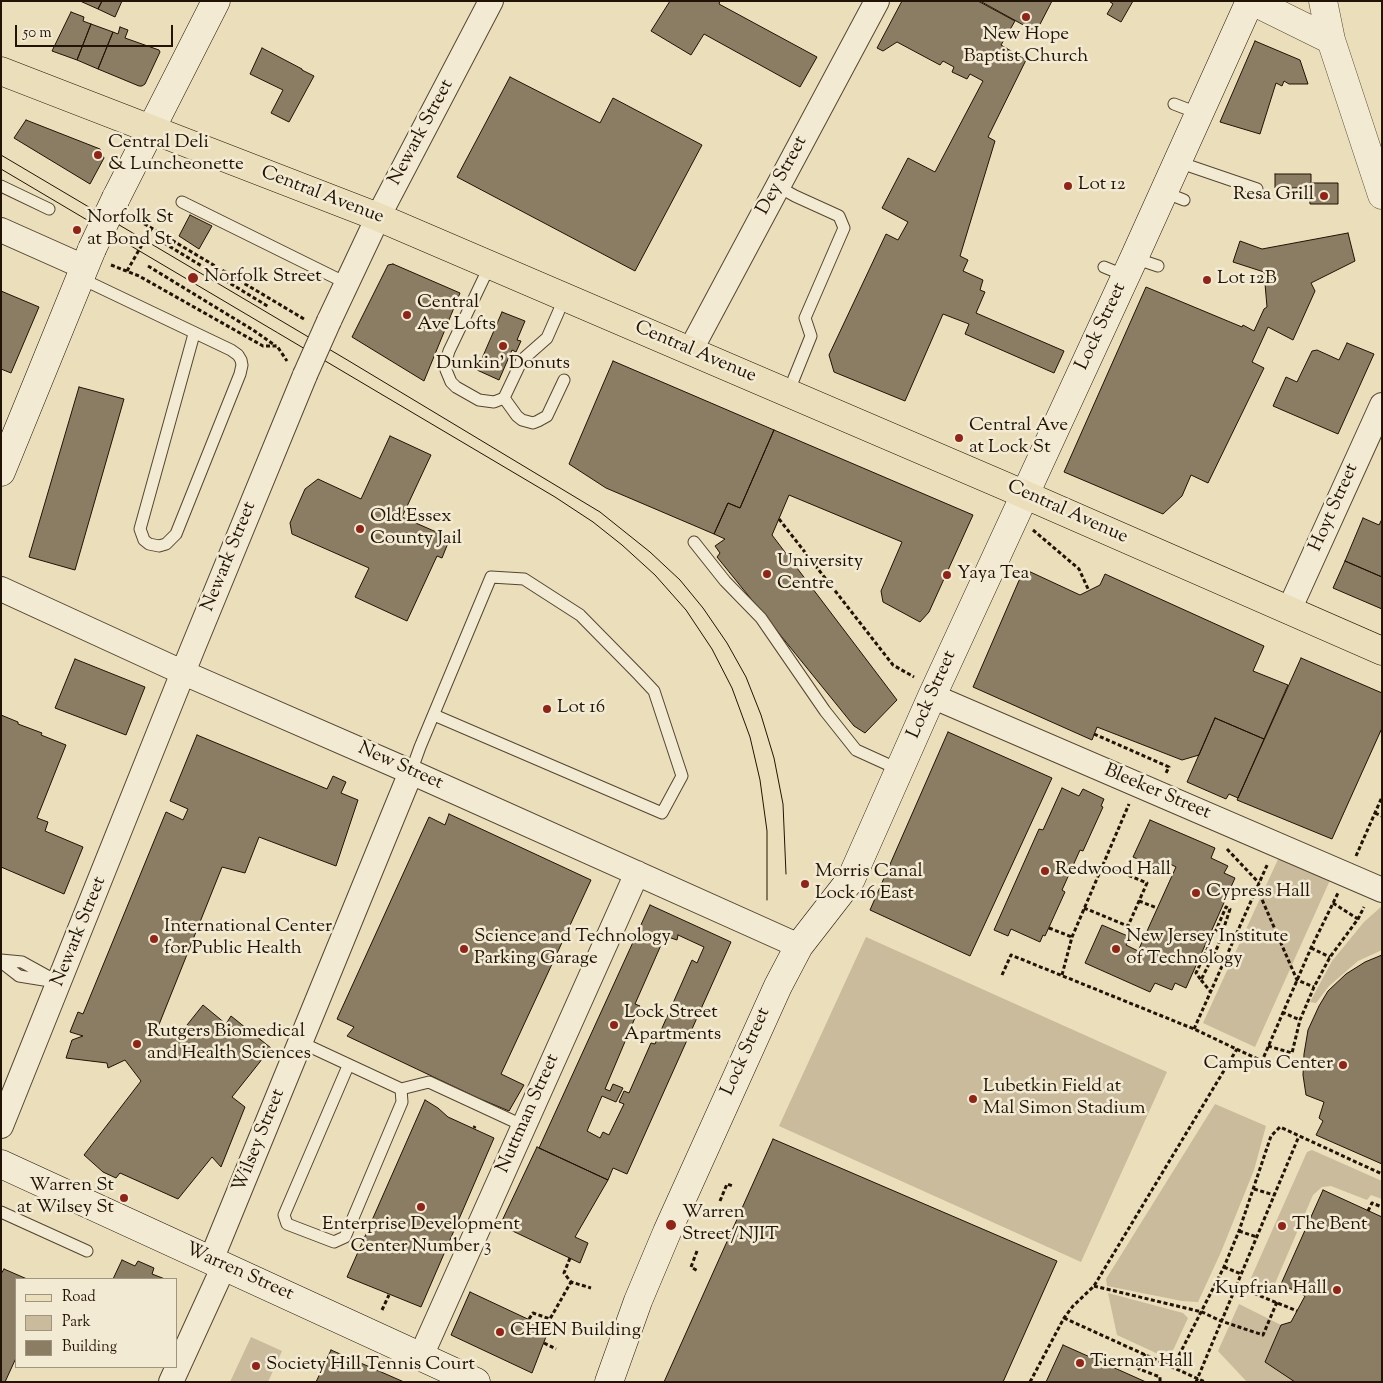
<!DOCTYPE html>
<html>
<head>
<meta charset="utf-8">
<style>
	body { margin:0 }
	#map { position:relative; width:1383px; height:1383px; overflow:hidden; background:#ebdeba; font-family:"Sorts Mill Goudy",serif }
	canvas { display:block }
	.frame { position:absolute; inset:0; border:2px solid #211305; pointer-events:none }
	.legend { position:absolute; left:15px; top:1278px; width:162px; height:90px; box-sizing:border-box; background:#f2ead2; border:1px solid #9e9480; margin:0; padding:6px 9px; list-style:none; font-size:15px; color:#211305 }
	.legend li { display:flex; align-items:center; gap:10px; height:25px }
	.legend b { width:25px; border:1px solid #9e9480 }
	.scale { position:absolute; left:15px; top:25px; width:158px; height:22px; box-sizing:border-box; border:2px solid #211305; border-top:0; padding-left:6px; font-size:15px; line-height:18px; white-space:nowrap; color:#211305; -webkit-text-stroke:4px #f2ead2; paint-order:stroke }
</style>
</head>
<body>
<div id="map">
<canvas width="1383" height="1383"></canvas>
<div class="frame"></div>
<ul class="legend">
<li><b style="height:6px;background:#ebdeba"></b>Road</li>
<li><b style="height:14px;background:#c9bb9b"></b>Park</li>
<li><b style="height:14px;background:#8a7d63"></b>Building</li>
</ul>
<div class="scale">50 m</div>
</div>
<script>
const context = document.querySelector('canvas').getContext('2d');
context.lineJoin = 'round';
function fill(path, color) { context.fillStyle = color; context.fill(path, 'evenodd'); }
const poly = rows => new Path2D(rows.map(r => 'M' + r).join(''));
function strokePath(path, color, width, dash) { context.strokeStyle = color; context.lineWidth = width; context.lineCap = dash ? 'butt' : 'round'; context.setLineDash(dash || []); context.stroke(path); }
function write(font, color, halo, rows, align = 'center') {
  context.font = font + ' "Sorts Mill Goudy",serif'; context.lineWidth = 5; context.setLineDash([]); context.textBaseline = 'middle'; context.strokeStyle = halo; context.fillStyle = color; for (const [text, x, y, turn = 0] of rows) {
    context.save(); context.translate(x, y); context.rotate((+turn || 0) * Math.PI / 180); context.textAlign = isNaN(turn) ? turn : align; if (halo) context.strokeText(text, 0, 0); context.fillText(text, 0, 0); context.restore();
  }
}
const green = poly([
	[1280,855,1331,878,1255,1047,1203,1023],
	[1382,906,1382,950,1358,961,1329,986,1316,1003,1310,1002,1332,961,1364,922],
	[866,937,1167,1072,1081,1262,779,1126],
	[1215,1104,1266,1126,1254,1170,1221,1252,1198,1302,1182,1301,1107,1286,1106,1279],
	[1312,1150,1382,1181,1382,1199,1371,1195,1367,1200,1331,1186,1322,1187,1313,1195,1273,1288,1251,1278,1307,1152],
	[1108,1293,1183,1313,1188,1318,1169,1359,1117,1335],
	[1239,1304,1281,1325,1266,1362,1295,1382,1247,1382,1218,1351],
	[251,1337,282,1351,268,1382,230,1382]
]);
const building = poly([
	[80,1,102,1,98,9,80,1],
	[102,1,122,1,115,17,98,9,102,1],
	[670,1,720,1,719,4,817,57,800,87,704,34,691,55,651,31,670,1],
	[902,1,978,1,1015,21,1001,45,1026,60,988,137,995,141,960,256,968,260,963,271,983,280,980,290,985,292,976,313,1064,351,1054,373,965,334,969,324,943,314,905,401,834,372,829,355,886,234,898,240,908,222,882,208,908,158,935,172,983,81,970,74,967,79,952,72,954,67,943,61,940,65,897,42,883,51,877,48,902,1],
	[980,1,1052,1,1036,32,980,1],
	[1109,1,1133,1,1121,22,1107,14,1113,4,1109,1],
	[71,12,84,17,83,21,91,24,77,60,52,51,71,12],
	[91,24,113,32,98,69,77,60,91,24],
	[120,27,128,30,125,38,159,50,160,52,145,84,142,86,139,86,98,69,113,32,118,34,120,27],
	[1255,41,1300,60,1308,84,1289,84,1284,81,1282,86,1276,83,1260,134,1220,122,1255,41],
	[262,48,302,69,302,70,314,76,289,122,271,113,283,90,250,74,262,48],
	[510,77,600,123,613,98,702,145,635,271,457,177,510,77],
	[26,120,100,149,104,158,90,184,14,138,26,120],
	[1275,174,1311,174,1311,183,1338,183,1338,204,1310,204,1309,188,1275,188,1275,174],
	[190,215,212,226,199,249,179,236,190,215],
	[1348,233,1355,261,1311,283,1315,291,1293,340,1268,327,1252,362,1264,368,1208,483,1191,475,1182,496,1163,514,1064,472,1146,287,1242,327,1243,325,1254,331,1264,309,1267,307,1264,272,1233,262,1240,241,1262,249,1348,233],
	[393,264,460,293,424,381,352,337,388,265,393,264],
	[1,291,39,307,11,373,1,369,1,291],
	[502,312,525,321,517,340,521,341,516,352,512,350,499,380,477,370,502,312],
	[1347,343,1374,354,1338,434,1273,406,1286,377,1297,382,1312,351,1317,350,1339,360,1347,343],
	[613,361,774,430,740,508,728,503,714,534,606,488,569,464,613,361],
	[79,387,124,399,75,570,29,557,79,387],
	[774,430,973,515,929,612,920,622,883,602,881,591,902,542,789,495,772,535,897,700,865,733,854,726,717,557,720,553,715,546,725,539,714,534,728,503,740,508,774,430],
	[390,436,431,455,402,517,450,538,442,558,437,556,407,621,355,597,369,568,292,534,290,523,305,489,318,479,361,499,390,436],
	[1363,518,1379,525,1382,519,1382,577,1345,561,1363,518],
	[1345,561,1382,577,1382,609,1333,588,1345,561],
	[1024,569,1080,595,1100,585,1105,574,1264,646,1253,671,1288,685,1264,739,1215,718,1199,755,1182,760,1097,727,1092,740,973,687,1024,569],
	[1301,658,1382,693,1382,728,1332,839,1237,800,1301,658],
	[75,659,145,687,126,735,55,708,75,659],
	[1,715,18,722,18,724,42,733,41,735,66,745,37,818,48,822,45,831,83,847,64,894,1,867,1,715],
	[1215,718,1264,739,1238,798,1229,794,1226,799,1187,782,1215,718],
	[948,732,1052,778,970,956,870,910,948,732],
	[197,735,327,789,333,776,346,782,341,793,358,800,336,866,259,837,245,873,222,867,158,1027,179,1035,203,1005,226,1024,231,1016,271,1048,232,1097,245,1107,221,1167,212,1157,178,1199,120,1173,116,1178,103,1172,84,1155,141,1081,125,1060,108,1068,107,1063,66,1058,72,1040,83,1036,70,1032,78,1012,83,1014,166,812,183,820,188,809,170,801,197,735],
	[1062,788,1079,796,1083,789,1104,799,1101,806,1103,807,1083,851,1080,850,1062,890,1065,892,1045,936,1043,935,1040,942,1011,929,1008,936,994,930,1039,829,1043,830,1062,788],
	[449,814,591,880,501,1074,524,1085,509,1111,478,1098,347,1036,354,1027,337,1019,429,817,445,825,449,814],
	[1150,820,1215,848,1211,858,1228,866,1224,873,1235,878,1186,988,1175,983,1172,990,1155,983,1150,992,1085,963,1102,925,1130,937,1126,945,1138,951,1176,867,1164,861,1160,869,1133,857,1150,820],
	[650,905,731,942,627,1174,613,1168,608,1180,539,1148,650,905],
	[678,935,704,947,697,963,692,960,655,1044,651,1043,629,1093,624,1091,619,1102,624,1104,609,1135,603,1132,600,1138,587,1131,602,1096,616,1102,623,1088,613,1084,610,1091,605,1089,640,1006,635,1004,665,936,677,940,678,935],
	[1382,955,1382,1164,1316,1135,1323,1121,1319,1118,1324,1102,1306,1095,1303,1075,1304,1054,1308,1030,1319,1006,1328,991,1346,974,1365,962,1382,955],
	[425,1100,438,1108,448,1117,494,1138,421,1307,347,1277,425,1100],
	[773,1139,1057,1261,1003,1382,664,1382,773,1139],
	[537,1147,608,1180,575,1237,588,1243,580,1263,500,1225,537,1147],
	[1323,1190,1382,1217,1382,1382,1295,1382,1265,1362,1281,1325,1291,1322,1305,1296,1281,1284,1323,1190],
	[122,1260,135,1266,138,1261,154,1268,152,1274,165,1279,113,1279,122,1260],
	[4,1269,27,1279,16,1279,16,1358,5,1382,1,1382,1,1274,4,1269],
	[470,1292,549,1329,532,1373,451,1335,470,1292],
	[1063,1345,1146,1382,1046,1382,1063,1345],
	[331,1350,404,1382,316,1382,331,1350]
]);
const path = poly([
	[133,217,304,319],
	[164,243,269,307],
	[111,265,139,276,263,346,277,346,287,361],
	[148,266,253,330,276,346],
	[779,519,893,665,914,677],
	[1033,530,1079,569,1089,591],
	[1094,734,1169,767,1166,773],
	[1375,813,1382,816],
	[1227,849,1259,883],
	[1356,856,1382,797],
	[1257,888,1297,980,1314,987],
	[1139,901,1157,908],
	[1333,903,1358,919],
	[1084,908,1128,926,1147,883,1103,865],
	[1049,928,1072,937],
	[1210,934,1214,935,1226,907,1230,909,1218,946,1201,980,1196,973,1214,935],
	[1311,948,1330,957],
	[1002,975,1011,955,1194,1029,1262,1061,1311,948,1338,893],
	[1062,975,1072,937,1129,804],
	[1201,980,1210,991],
	[1282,1012,1300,1020],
	[1194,1029,1268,863],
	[1268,1046,1292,1053,1300,1020,1314,987,1330,957,1358,919,1364,907],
	[474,1128,475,1126],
	[1254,1189,1274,1195],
	[720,1201,727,1184,733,1186],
	[1368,1211,1372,1203,1382,1207],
	[1239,1231,1257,1237],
	[697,1251,691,1267,698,1271],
	[570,1258,564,1273,571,1282,591,1288],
	[1224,1267,1241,1274],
	[1094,1286,1202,1312,1221,1321,1263,1335,1277,1302],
	[1236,1286,1297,1311],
	[382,1310,389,1295],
	[1064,1318,1205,1382],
	[529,1319,533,1313,550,1319,571,1282],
	[544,1343,556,1349],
	[1145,1354,1139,1369,1160,1377,1160,1382],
	[1173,1367,1224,1267,1239,1231,1271,1136,1280,1127,1382,1174],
	[1030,1382,1064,1318,1073,1306,1094,1286,1237,1049],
	[1196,1382,1299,1136]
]);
const service = poly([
	[1174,104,1200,114],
	[1178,162,1257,189],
	[1,186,49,209],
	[777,186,795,196,839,216,844,228,805,318,811,336,788,393],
	[1164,192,1184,200],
	[182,202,346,283],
	[1134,258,1158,266],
	[490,265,449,351,446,361,446,370,451,382,456,387,479,400,494,402,504,398,522,360,547,338,565,297],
	[1104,267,1126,276],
	[80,278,231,350,238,355,241,360,242,365,240,374,176,534,166,544,159,546,149,544,144,540,140,529,194,334],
	[504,398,517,416,522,420,533,423,538,421,547,416,564,380],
	[694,542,725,581,761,618,825,711,856,750,900,770],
	[411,772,420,747,491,577,524,579,580,615,639,675,654,691,682,776,662,813,434,715],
	[1,960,22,962,60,983],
	[1,962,19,976,50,981],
	[300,1042,401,1089,402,1102,345,1237,334,1242,287,1224,284,1215,348,1066],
	[401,1089,429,1082,524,1126],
	[1,1212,87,1251]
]);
const minor = poly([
	[1,230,84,267],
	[329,321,378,217,491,1],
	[690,351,877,1],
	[1,589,184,673,411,772,799,946],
	[1289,610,1382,405],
	[932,696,1382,890],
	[1,1126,192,650,305,375],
	[211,1260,411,772],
	[421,1356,637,873],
	[171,1382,224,1266]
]);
const tertiary = poly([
	[1252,1,1331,40],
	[1323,1,1331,40,1382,195]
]);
const secondary = poly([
	[116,198,216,1],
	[1,472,92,249],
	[1,1164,476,1382],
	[609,1382,638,1301,667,1232,778,986,799,946,851,879,932,696,1134,258,1250,1]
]);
const primary = poly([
	[1,71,378,217,1005,486,1382,651]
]);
const tram = poly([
	[1,155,349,361,600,512,650,552,680,580,703,608,727,643,746,677,761,715,774,758,783,804,786,874],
	[1,169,555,497,593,522,622,545,655,575,686,610,712,649,732,688,750,737,760,780,767,831,767,900]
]);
const pathBridge = poly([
	[127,271,151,229]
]);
const minorBridge = poly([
	[305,375,329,321]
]);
const secondaryBridge = poly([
	[92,249,116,198]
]);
const markers = [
	[1026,17,5,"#8f2418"],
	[98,155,5,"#8f2418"],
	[1068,186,5,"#8f2418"],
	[1324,196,5,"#8f2418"],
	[77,230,5,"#8f2418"],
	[193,278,6,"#8f2418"],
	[1207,280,5,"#8f2418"],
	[407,315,5,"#8f2418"],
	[503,346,5,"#8f2418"],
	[959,438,5,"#8f2418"],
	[360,529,5,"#8f2418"],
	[767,574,5,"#8f2418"],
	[947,575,5,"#8f2418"],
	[547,709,5,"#8f2418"],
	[1045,871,5,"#8f2418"],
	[805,884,5,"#8f2418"],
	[1196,893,5,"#8f2418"],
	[154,939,5,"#8f2418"],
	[464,949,5,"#8f2418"],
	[1116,949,5,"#8f2418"],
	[614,1025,5,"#8f2418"],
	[137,1044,5,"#8f2418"],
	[1343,1065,5,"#8f2418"],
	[973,1099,5,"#8f2418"],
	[124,1198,5,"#8f2418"],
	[421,1207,5,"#8f2418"],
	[671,1225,6,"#8f2418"],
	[1282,1226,5,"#8f2418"],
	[1337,1290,5,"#8f2418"],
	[500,1332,5,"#8f2418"],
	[1080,1363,5,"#8f2418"],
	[256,1366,5,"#8f2418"]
];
const poiNames = [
	["New Hope",1026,36,"center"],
	["Baptist Church",1026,58,"center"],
	["Central Deli",108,144],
	["& Luncheonette",108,166],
	["Lot 12",1078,186],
	["Resa Grill",1314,196,"right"],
	["Norfolk St",87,219],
	["at Bond St",87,241],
	["Norfolk Street",204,278],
	["Lot 12B",1217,280],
	["Central",417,304],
	["Ave Lofts",417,326],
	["Dunkin' Donuts",503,365,"center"],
	["Central Ave",969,427],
	["at Lock St",969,449],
	["Old Essex",370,518],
	["County Jail",370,540],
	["University",777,563],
	["Centre",777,585],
	["Yaya Tea",957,575],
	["Lot 16",557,709],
	["Redwood Hall",1055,871],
	["Morris Canal",815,873],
	["Lock 16 East",815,895],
	["Cypress Hall",1206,893],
	["International Center",164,928],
	["for Public Health",164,950],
	["Science and Technology",474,938],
	["Parking Garage",474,960],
	["New Jersey Institute",1126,938],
	["of Technology",1126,960],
	["Lock Street",624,1014],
	["Apartments",624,1036],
	["Rutgers Biomedical",147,1033],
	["and Health Sciences",147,1055],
	["Campus Center",1333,1065,"right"],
	["Lubetkin Field at",983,1088],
	["Mal Simon Stadium",983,1110],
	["Warren St",114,1187,"right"],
	["at Wilsey St",114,1209,"right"],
	["Warren",682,1214],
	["Street/NJIT",682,1236],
	["Enterprise Development",421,1226,"center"],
	["Center Number 3",421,1248,"center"],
	["The Bent",1292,1226],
	["Kupfrian Hall",1327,1290,"right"],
	["CHEN Building",510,1332],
	["Tiernan Hall",1090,1363],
	["Society Hill Tennis Court",266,1366]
];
const streetNames = [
	["Newark Street",422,133,-62],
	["Dey Street",783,176,-62],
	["Central Avenue",322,196,21],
	["Lock Street",1102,327,-65],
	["Central Avenue",695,353,23],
	["Hoyt Street",1335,508,-66],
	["Central Avenue",1067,513,24],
	["Newark Street",230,557,-68],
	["Lock Street",933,695,-66],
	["New Street",400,767,24],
	["Bleeker Street",1157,793,23],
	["Newark Street",80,932,-68],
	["Lock Street",747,1052,-66],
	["Nuttman Street",529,1114,-66],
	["Wilsey Street",260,1141,-68],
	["Warren Street",239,1273,24]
];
fill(green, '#c9bb9b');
fill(building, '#8a7d63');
strokePath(building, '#211305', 1);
strokePath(service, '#544632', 13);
strokePath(minor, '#544632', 26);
strokePath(tertiary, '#544632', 29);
strokePath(secondary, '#211305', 29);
strokePath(primary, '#211305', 29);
strokePath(path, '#211305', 3, [4, 2.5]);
strokePath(service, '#f2ead2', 11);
strokePath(minor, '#f2ead2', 24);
strokePath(tertiary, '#f2ead2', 28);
strokePath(secondary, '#f2ead2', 28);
strokePath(primary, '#ebdeba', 28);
strokePath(tram, '#211305', 1);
strokePath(minorBridge, '#544632', 26, []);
strokePath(secondaryBridge, '#211305', 29, []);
strokePath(pathBridge, '#211305', 3, [4, 2.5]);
strokePath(minorBridge, '#f2ead2', 24);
strokePath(secondaryBridge, '#f2ead2', 28);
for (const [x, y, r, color] of markers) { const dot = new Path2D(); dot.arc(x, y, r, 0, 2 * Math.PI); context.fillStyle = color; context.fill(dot); strokePath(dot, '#f2ead2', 2); }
write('19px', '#211305', '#f2ead2', poiNames, 'left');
write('19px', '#211305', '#f2ead2', streetNames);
</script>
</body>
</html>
